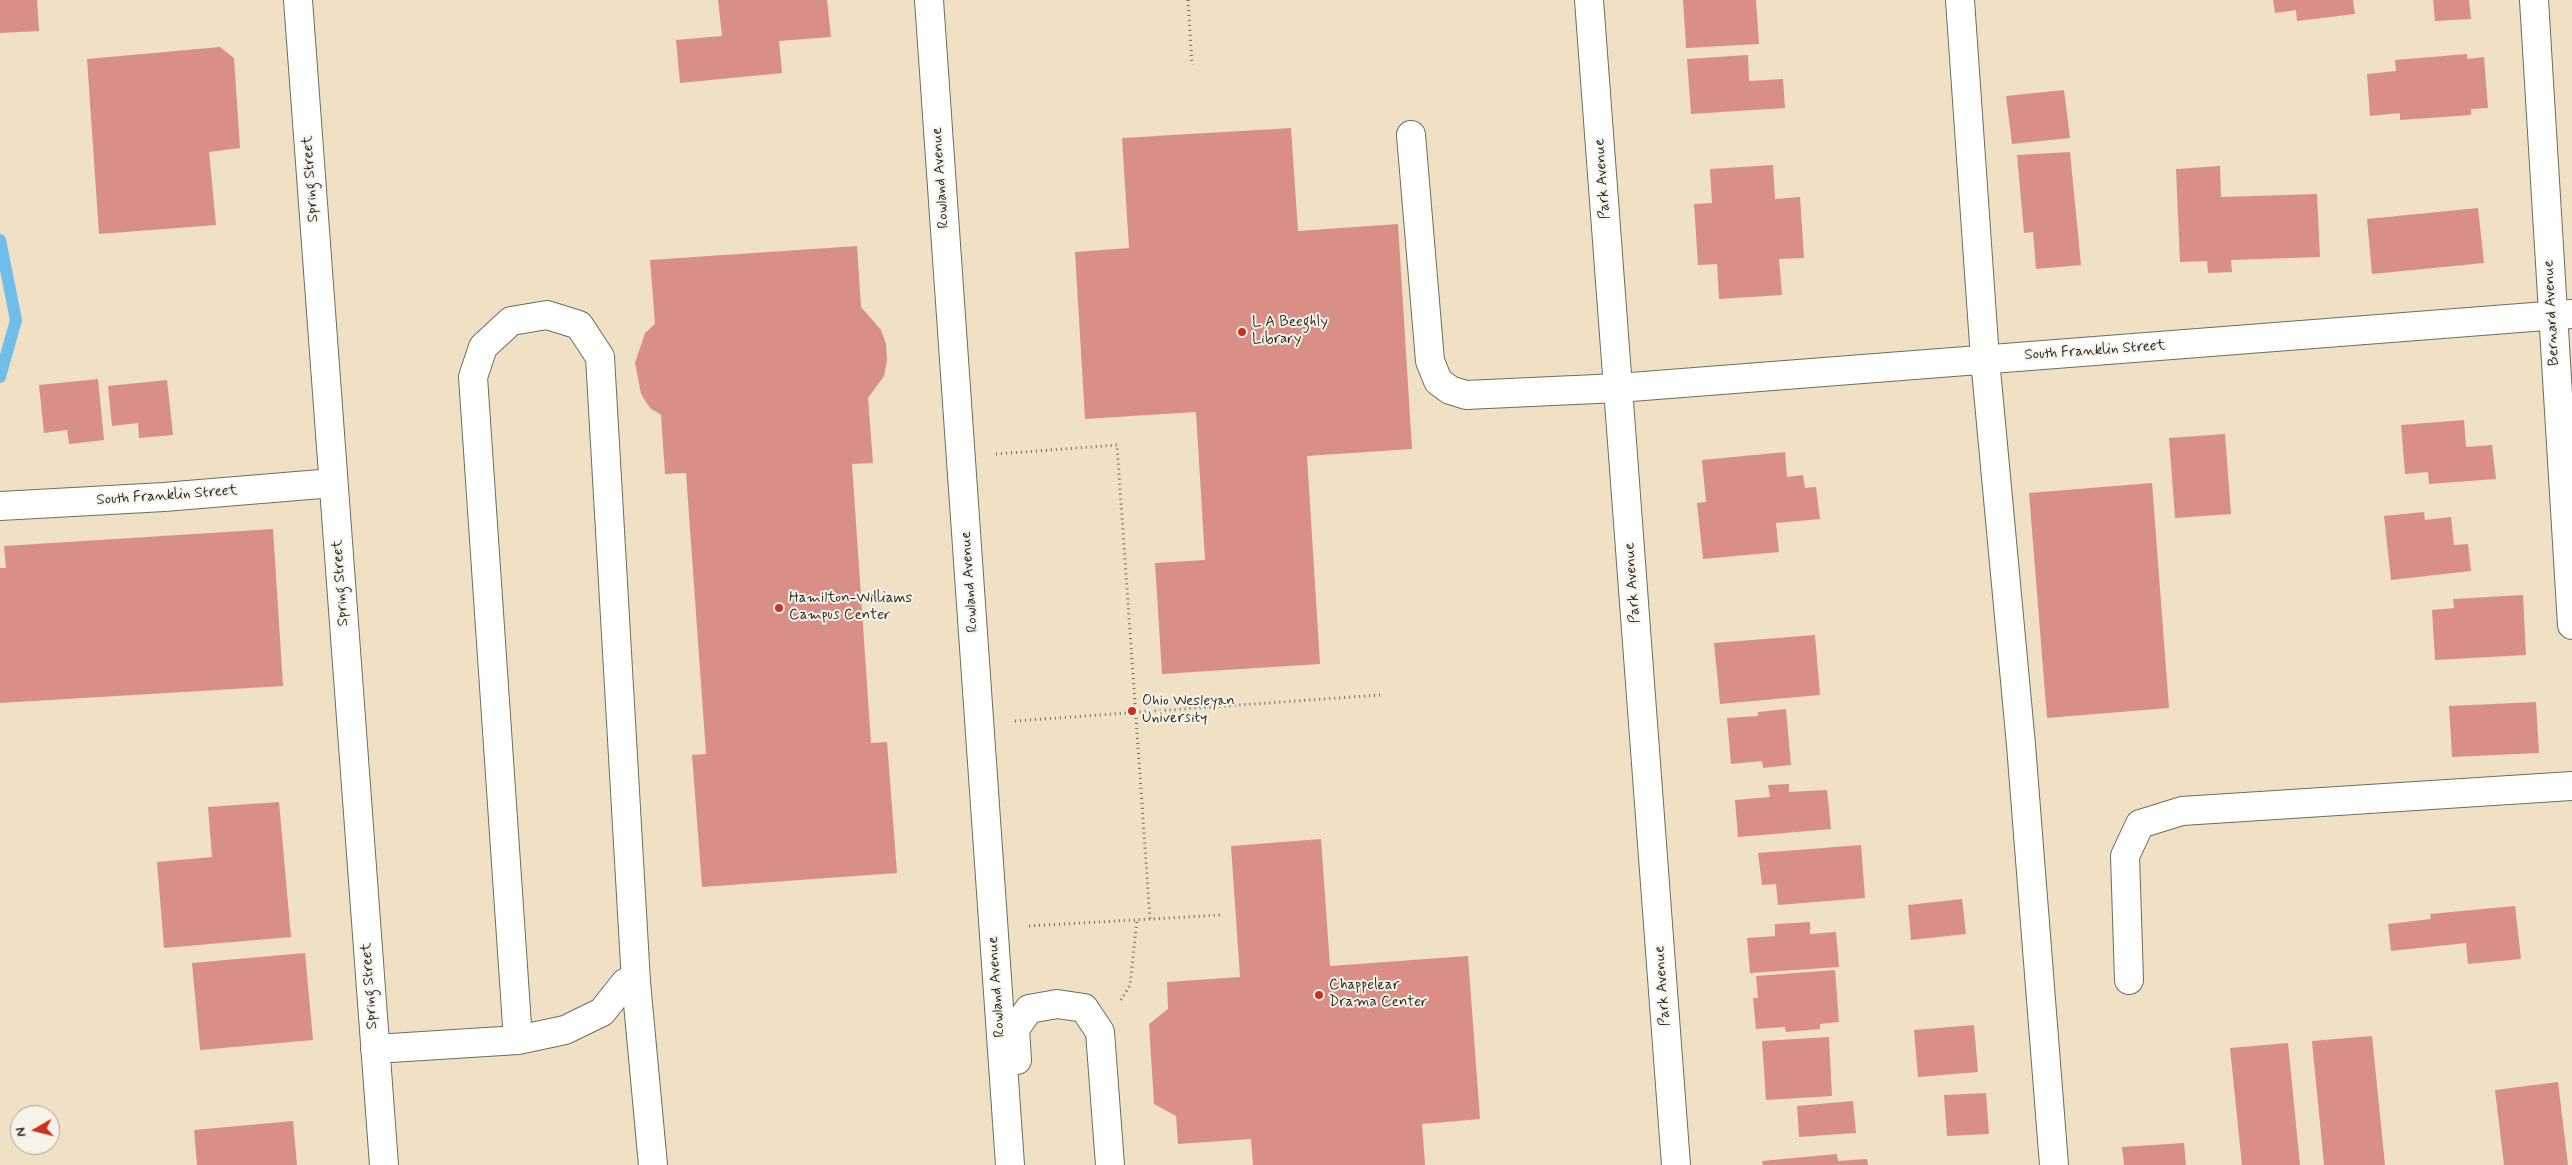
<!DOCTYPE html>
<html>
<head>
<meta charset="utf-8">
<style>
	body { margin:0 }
	#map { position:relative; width:2572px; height:1165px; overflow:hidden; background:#f0e1c4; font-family:Mynerve,sans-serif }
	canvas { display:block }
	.north { position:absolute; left:10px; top:1105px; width:50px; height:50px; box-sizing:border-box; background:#f7f3e8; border:1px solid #a5a39c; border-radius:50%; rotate:262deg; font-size:14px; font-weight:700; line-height:20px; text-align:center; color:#2b2b2b }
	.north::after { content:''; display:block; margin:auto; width:18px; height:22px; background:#c8321e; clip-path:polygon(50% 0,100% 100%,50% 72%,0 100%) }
</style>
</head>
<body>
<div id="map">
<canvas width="2572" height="1165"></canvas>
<div class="north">N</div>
</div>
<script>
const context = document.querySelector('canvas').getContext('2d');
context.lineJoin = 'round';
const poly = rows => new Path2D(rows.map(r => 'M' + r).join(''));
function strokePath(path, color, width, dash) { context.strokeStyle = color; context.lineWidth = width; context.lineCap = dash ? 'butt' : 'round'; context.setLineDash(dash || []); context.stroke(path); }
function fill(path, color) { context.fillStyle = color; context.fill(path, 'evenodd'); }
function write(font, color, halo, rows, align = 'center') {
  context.font = font + ' Mynerve,sans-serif'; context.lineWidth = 4; context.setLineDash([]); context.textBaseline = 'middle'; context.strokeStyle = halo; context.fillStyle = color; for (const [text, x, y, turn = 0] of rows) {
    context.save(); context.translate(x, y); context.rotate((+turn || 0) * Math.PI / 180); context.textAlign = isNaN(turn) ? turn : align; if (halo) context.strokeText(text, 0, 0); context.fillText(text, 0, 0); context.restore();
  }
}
const stream = poly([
	[0,240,16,320,0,377]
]);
const building = poly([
	[0,0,37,0,39,31,0,33],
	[718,0,827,0,831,37,779,41,782,73,680,83,676,40,722,36],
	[1683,0,1756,0,1759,44,1686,48],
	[2273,0,2353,0,2355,14,2297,21,2296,10,2275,13],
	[2433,0,2469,0,2471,19,2435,21],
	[220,47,234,58,240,148,209,152,216,225,99,234,87,59],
	[2467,54,2467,59,2484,57,2488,108,2471,109,2471,115,2400,120,2400,113,2370,116,2367,74,2396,71,2395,60],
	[1748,55,1749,81,1783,79,1785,108,1691,114,1687,59],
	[2064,90,2070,138,2012,144,2006,96],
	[1291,128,1298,231,1398,224,1412,449,1307,456,1320,664,1162,674,1155,563,1205,560,1196,412,1085,419,1075,252,1129,248,1122,138],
	[2070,152,2081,265,2036,269,2033,232,2024,233,2017,155],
	[1773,165,1775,199,1800,197,1804,258,1779,259,1782,295,1719,299,1717,264,1698,265,1694,204,1712,203,1710,169],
	[2220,166,2221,197,2317,194,2320,257,2231,260,2232,272,2208,273,2207,261,2180,262,2176,169],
	[2478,208,2484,263,2372,274,2367,219],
	[857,246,861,307,881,330,886,344,887,361,884,376,868,398,873,463,852,464,871,743,887,742,897,873,702,887,692,755,706,754,686,473,665,474,661,415,650,408,641,394,635,363,645,333,655,324,650,260],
	[98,379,104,440,69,444,67,430,44,433,39,385],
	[167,380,173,435,139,438,138,423,112,426,108,386],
	[2464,420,2466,447,2492,445,2496,479,2429,484,2428,472,2405,474,2401,425],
	[2225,434,2231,514,2175,518,2169,438],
	[1785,452,1787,477,1803,475,1805,488,1816,487,1820,519,1776,523,1779,552,1703,559,1697,503,1706,502,1702,460],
	[2152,483,2169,708,2047,718,2029,493],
	[2424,512,2425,520,2451,517,2454,545,2468,544,2471,571,2391,580,2384,516],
	[273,529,283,686,0,703,0,568,6,568,4,546],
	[2523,595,2526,655,2435,660,2432,610,2454,608,2453,599],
	[1815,635,1820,695,1720,704,1714,643],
	[2536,702,2539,753,2452,757,2449,706],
	[1786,709,1791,765,1763,768,1762,761,1731,764,1727,718,1758,716,1758,712],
	[1789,784,1789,792,1827,790,1831,829,1738,837,1735,800,1770,797,1768,785],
	[279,802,291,937,164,948,157,862,212,857,208,807],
	[1321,839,1330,966,1468,956,1480,1119,1422,1124,1425,1165,1253,1165,1251,1139,1178,1144,1176,1116,1154,1104,1149,1024,1168,1009,1167,982,1240,977,1231,846],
	[1861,845,1865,898,1778,905,1776,884,1762,885,1758,853],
	[1962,899,1966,934,1911,940,1908,905],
	[2515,906,2521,959,2468,964,2466,943,2391,951,2388,924,2431,919,2430,914],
	[1810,922,1810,934,1836,932,1839,967,1750,973,1747,938,1775,936,1775,924],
	[305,953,313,1040,200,1050,192,963],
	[1835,970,1839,1022,1820,1024,1820,1029,1786,1032,1785,1027,1756,1029,1753,998,1758,998,1756,976],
	[1974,1025,1978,1072,1918,1077,1914,1030],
	[2372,1036,2385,1165,2324,1165,2312,1041],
	[1829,1037,1832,1096,1766,1100,1762,1041],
	[2288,1043,2300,1165,2242,1165,2230,1048],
	[2558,1082,2568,1165,2504,1165,2495,1090],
	[1986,1093,1989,1134,1947,1136,1944,1095],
	[1853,1101,1856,1133,1799,1137,1797,1106],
	[293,1121,297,1165,197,1165,194,1130],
	[2184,1143,2186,1165,2124,1165,2122,1147],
	[1837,1154,1838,1161,1867,1159,1868,1165,1763,1165,1762,1161]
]);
const path = poly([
	[1188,0,1192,65],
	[996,454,1117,445,1150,919],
	[1015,721,1380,695],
	[1029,926,1220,915],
	[1121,1000,1130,985,1137,920]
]);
const minor = poly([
	[298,0,384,1165],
	[929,0,1010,1165],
	[1589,0,1676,1165],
	[1960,0,1985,359,2021,745,2054,1165],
	[2534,0,2572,625],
	[1411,135,1430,361,1438,381,1450,390,1466,395,1618,388,2572,314],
	[0,506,164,497,333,483],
	[2129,980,2125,856,2140,824,2182,811,2572,786],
	[518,1040,565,1030,602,1012,625,983,636,982],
	[375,1049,518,1040,473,377,483,347,511,321,547,315,579,325,600,357,636,982,653,1165],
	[1017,1060,1015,1029,1029,1009,1057,1004,1084,1008,1100,1032,1110,1165]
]);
const markers = [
	[1242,332,5,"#c8321e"],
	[779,608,5,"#c8321e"],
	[1132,711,5,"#c8321e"],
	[1319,995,5,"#c8321e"]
];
const streetNames = [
	["Rowland Avenue",941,178,-94],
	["Spring Street",311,179,-94],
	["Park Avenue",1603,179,-94],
	["Bernard Avenue",2552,313,-93],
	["South Franklin Street",2095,351,-4],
	["South Franklin Street",167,496,-4],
	["Rowland Avenue",970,582,-94],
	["Spring Street",341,583,-94],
	["Park Avenue",1633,583,-94],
	["Spring Street",370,986,-94],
	["Park Avenue",1663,986,-94],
	["Rowland Avenue",997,987,-94]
];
const poiNames = [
	["L A Beeghly",1252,323],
	["Library",1252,340],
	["Hamilton-Williams",789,599],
	["Campus Center",789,616],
	["Ohio Wesleyan",1142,702],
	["University",1142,719],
	["Chappelear",1329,986],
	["Drama Center",1329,1003]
];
strokePath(stream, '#6fbeea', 12);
fill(building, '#d98f85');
strokePath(minor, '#706b61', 30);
strokePath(path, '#706b61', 3, [1, 4]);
strokePath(minor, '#fff', 28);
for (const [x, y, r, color] of markers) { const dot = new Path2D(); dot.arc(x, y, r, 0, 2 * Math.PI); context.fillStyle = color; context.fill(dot); strokePath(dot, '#f7f3e8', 2); }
write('15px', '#2b2b2b', '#f7f3e8', streetNames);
write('15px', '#2b2b2b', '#f7f3e8', poiNames, 'left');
</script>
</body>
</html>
